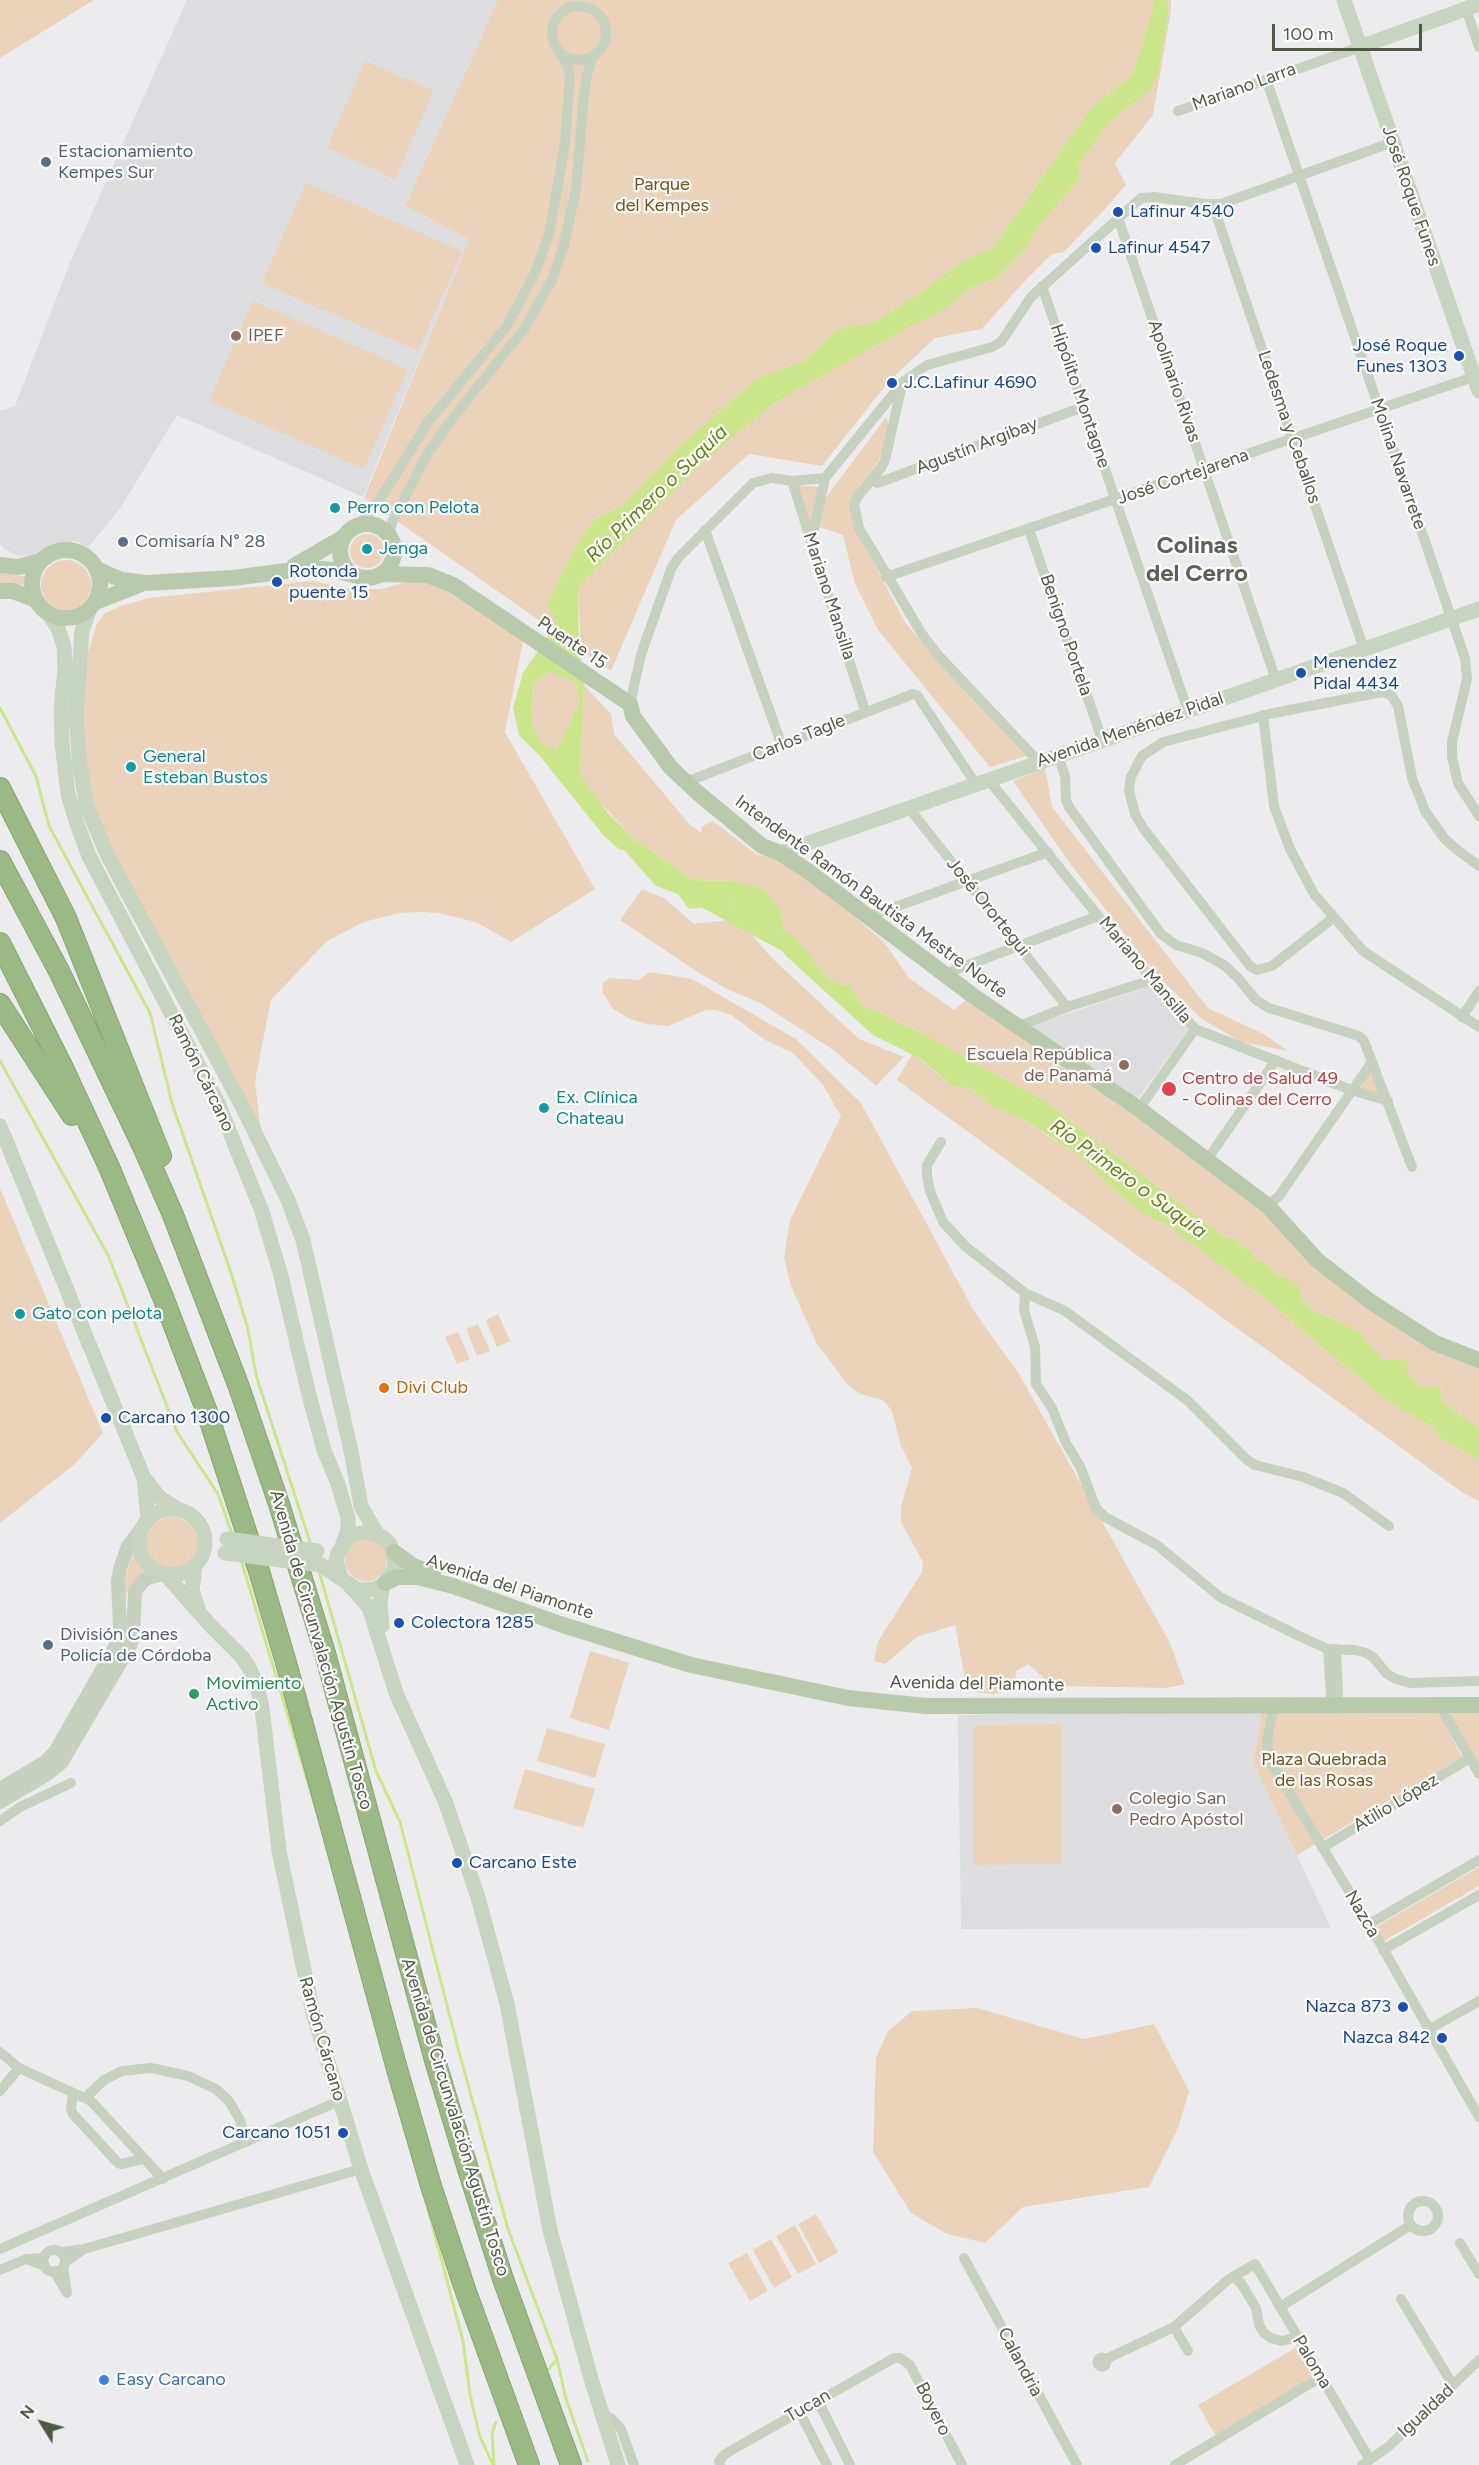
<!DOCTYPE html>
<html>
<head>
<meta charset="utf-8">
<style>
	body { margin:0 }
	#map { position:relative; width:1479px; height:2465px; overflow:hidden; background:#ececef; font-family:Figtree,sans-serif }
	canvas { display:block }
	.north { position:absolute; left:12px; top:2393px; width:60px; height:60px; -webkit-text-stroke:4px #fff; paint-order:stroke; rotate:307deg; font-size:16px; font-weight:700; line-height:24px; text-align:center; color:#4e5845 }
	.north::after { content:''; display:block; margin:auto; width:21px; height:27px; background:#4e5845; clip-path:polygon(50% 0,100% 100%,50% 72%,0 100%) }
	.scale { position:absolute; left:1272px; top:24px; width:150px; height:27px; box-sizing:border-box; border:3px solid #4e5845; border-top:0; padding-left:8px; font-size:18px; line-height:21px; white-space:nowrap; color:#4e5845; -webkit-text-stroke:4px #fff; paint-order:stroke }
</style>
</head>
<body>
<div id="map">
<canvas width="1479" height="2465"></canvas>
<div class="north">N</div>
<div class="scale">100 m</div>
</div>
<script>
const context = document.querySelector('canvas').getContext('2d');
context.lineJoin = 'round';
function fill(path, color) { context.fillStyle = color; context.fill(path, 'evenodd'); }
const poly = rows => new Path2D(rows.map(r => 'M' + r).join(''));
function strokePath(path, color, width, dash) { context.strokeStyle = color; context.lineWidth = width; context.lineCap = dash ? 'butt' : 'round'; context.setLineDash(dash || []); context.stroke(path); }
function write(font, color, halo, rows, align = 'center') {
  context.font = font + ' Figtree,sans-serif'; context.lineWidth = 4.5; context.setLineDash([]); context.textBaseline = 'middle'; context.strokeStyle = halo; context.fillStyle = color; for (const [text, x, y, turn = 0] of rows) {
    context.save(); context.translate(x, y); context.rotate((+turn || 0) * Math.PI / 180); context.textAlign = isNaN(turn) ? turn : align; if (halo) context.strokeText(text, 0, 0); context.fillText(text, 0, 0); context.restore();
  }
}
const education = poly([
	[187,0,498,0,405,206,469,239,363,497,177,415,121,507,88,548,75,541,34,557,19,556,6,550,0,544,0,411,15,406,69,265],
	[1152,982,1189,1029,1136,1101,1030,1026,1145,988],
	[1262,1711,1253,1762,1331,1928,961,1929,958,1715]
]);
const green = poly([
	[0,0,94,0,0,58],
	[498,0,1153,0,1154,6,1133,74,1088,112,994,247,961,262,926,289,875,322,839,329,804,361,756,379,677,449,623,505,593,520,572,554,547,604,558,622,553,630,364,498,469,239,405,206],
	[1167,0,1171,0,1171,10,1153,115,1115,163,1126,185,1104,210,1064,252,1052,254,1023,283,982,329,935,338,889,381,822,466,749,454,676,520,611,671,581,650,578,587,702,463,774,403,913,325,943,311,969,288,996,278,1025,250,1038,227,1080,178,1079,164,1110,122,1152,88,1159,72,1169,11],
	[365,61,434,91,395,179,327,148],
	[306,183,462,251,418,351,262,283],
	[253,301,408,369,364,469,209,401],
	[886,417,889,426,884,449,875,467,857,489,851,506,855,527,905,622,948,673,1029,755,990,767,878,630,855,584,843,535,814,525,822,503],
	[797,485,821,487,810,529],
	'350 551a17 17 0 1 1 34 0a17 17 0 1 1-34 0Z',
	'41 585a25 25 0 1 1 50 0a25 25 0 1 1-50 0Z',
	[0,572,26,577,26,585,0,584],
	[313,581,351,589,382,589,408,581,435,583,523,641,505,732,595,889,511,942,476,922,438,913,420,912,399,913,364,922,327,941,271,1000,255,1081,261,1133,108,848,87,785,81,711,85,663,96,626,105,613,121,606,149,598],
	[550,672,576,682,579,704,556,751,539,742,532,721,533,684],
	[584,685,611,714,614,734,690,825,702,833,701,827,713,821,756,854,782,860,804,874,884,942,909,978,954,1010,972,995,1268,1206,1371,1302,1479,1360,1479,1429,1442,1401,1440,1388,1419,1385,1408,1374,1383,1360,1371,1347,1340,1322,1318,1313,1302,1301,1286,1278,1278,1277,1265,1262,1256,1260,1250,1250,1227,1239,1046,1102,932,1039,915,1055,952,1086,972,1089,990,1106,1019,1117,1082,1158,1112,1188,1145,1215,1166,1223,1274,1305,1323,1348,1392,1404,1432,1426,1440,1438,1479,1460,1479,1501,1463,1493,897,1080,914,1051,927,1036,862,1004,849,985,842,985,827,977,803,947,783,929,781,912,730,881,693,880,634,839,594,796,580,774],
	[1045,768,1052,807,1208,1008,1264,1034,1288,1051,1241,1042,1202,1019,1156,974,1071,865,1013,781],
	[642,889,664,898,694,924,738,919,773,959,859,1039,904,1057,876,1086,832,1049,760,1003,727,989,696,971,620,920],
	[650,972,692,979,796,1039,861,1103,974,1311,1019,1374,1118,1550,1169,1641,1185,1684,1167,1688,1053,1686,1028,1664,1016,1671,1015,1686,995,1694,979,1693,969,1688,966,1684,955,1625,917,1637,885,1664,874,1661,877,1643,922,1572,923,1562,901,1522,901,1507,912,1468,901,1446,892,1412,887,1404,882,1400,860,1394,846,1383,816,1342,791,1286,784,1258,790,1220,841,1116,823,1085,793,1053,765,1040,731,1015,716,1010,706,1010,668,1026,647,1024,630,1019,612,1008,602,991,603,983,610,978,639,980],
	[1371,1067,1384,1097,1361,1088],
	[0,1188,103,1433,76,1463,0,1523],
	[498,1314,510,1341,497,1347,486,1320],
	[478,1324,490,1351,477,1356,466,1329],
	[458,1332,470,1359,457,1364,445,1337],
	'146 1543a26 26 0 1 1 52 0a26 26 0 1 1-52 0Z',
	'345 1560a21 21 0 1 1 42 0a21 21 0 1 1-42 0Z',
	[134,1551,138,1564,144,1572,130,1587,123,1601,126,1576],
	[590,1651,629,1663,609,1730,570,1718],
	[1437,1709,1462,1757,1297,1855,1253,1762,1262,1711],
	[1479,1709,1479,1767,1446,1711],
	[1062,1724,1062,1864,974,1865,974,1725],
	[547,1728,605,1744,595,1778,537,1761],
	[525,1769,595,1789,583,1828,513,1808],
	[1479,1867,1479,1886,1382,1942,1374,1928],
	[977,2008,1084,2039,1154,2024,1189,2091,1178,2128,1149,2187,1023,2207,985,2243,947,2234,911,2213,873,2152,876,2058,888,2031,912,2011],
	[816,2214,838,2252,819,2263,798,2224],
	[795,2225,816,2264,798,2274,776,2236],
	[771,2239,792,2277,774,2288,753,2250],
	[747,2253,768,2291,750,2301,728,2263],
	[1297,2347,1315,2378,1216,2436,1198,2405]
]);
const water = poly([
	[1153,0,1167,0,1169,11,1159,72,1152,88,1110,122,1079,164,1080,178,1038,227,1025,250,996,278,969,288,943,311,913,325,774,403,702,463,578,587,579,646,584,685,580,774,607,812,634,839,693,880,730,881,763,889,781,912,783,929,803,947,827,977,842,985,849,985,862,1004,927,1036,1046,1102,1227,1239,1236,1239,1239,1245,1250,1250,1256,1260,1265,1262,1278,1277,1286,1278,1299,1286,1302,1301,1318,1313,1340,1322,1359,1333,1383,1360,1407,1360,1408,1374,1419,1385,1440,1388,1442,1401,1479,1429,1479,1460,1440,1438,1432,1426,1392,1404,1323,1348,1274,1305,1166,1224,1145,1215,1112,1188,1082,1158,1051,1137,1019,1117,990,1106,972,1089,952,1086,921,1059,873,1035,786,956,769,934,733,903,689,909,678,894,656,886,624,850,619,849,604,836,539,755,519,735,513,708,523,673,557,622,547,604,572,554,593,520,623,505,677,449,756,379,804,361,838,329,875,322,926,289,961,262,994,247,1088,112,1133,74,1154,6],
	[550,672,576,682,579,704,556,751,539,742,532,721,533,684]
]);
const stream = poly([
	[0,708,36,776,49,826,150,1013,172,1103,231,1273,248,1329,256,1375,311,1545],
	[0,1061,108,1255,177,1432,218,1494,232,1534],
	[241,1560,317,1812],
	[319,1571,376,1771,400,1822,459,2052,508,2229,557,2359,566,2399,588,2461],
	[428,2209,463,2341,470,2394,479,2434,493,2465],
	[549,2369,557,2359],
	[494,2465,492,2433,496,2422]
]);
const river = poly([
	[696,894,790,945]
]);
const minor = poly([
	'552 33a27 27 0 1 1 54 0a27 27 0 1 1-54 0Z',
	[1466,9,1479,47],
	[1266,79,1465,658,1467,679,1452,742,1452,757,1458,783,1479,816],
	[1178,111,1360,47],
	[1213,205,1364,649],
	[1118,218,1276,680],
	[1042,286,1188,711],
	[902,385,885,460,881,468,858,496,854,504,859,528,922,634,938,655,1038,761],
	[825,478,903,382,927,365,992,347,1001,342,1031,297,1141,198,1154,197,1206,204,1221,204,1393,142],
	[872,480,877,483,883,481,1083,407],
	[792,481,865,711],
	[356,527,376,506,428,422,507,326,535,273,549,234,565,144,570,72,560,53],
	[705,530,782,746],
	[1029,530,1102,739],
	[389,537,392,522,428,453,452,419,524,329,552,280,564,245,576,189,584,94,588,71,593,56],
	[812,538,825,478],
	[886,577,1479,375],
	[630,704,641,655,671,569,678,558,753,483,772,478,792,481,825,478],
	[1263,715,1274,806,1290,849,1314,894,1363,951,1479,1027],
	[1058,755,1065,776,1066,800,1069,807,1161,934,1176,945,1202,953,1224,965,1237,977,1256,1000,1269,1008,1359,1036,1364,1041,1412,1167],
	[988,779,1098,916,1195,1029,1351,1090,1388,1101],
	[686,782,913,694,917,695,975,783],
	[908,807,1067,1007],
	[867,917,1048,852],
	[1333,918,1272,966,1257,970,1250,966,1143,828,1135,814,1129,790,1131,777,1142,756,1163,742,1274,713,1382,692,1391,695,1398,706,1412,778,1425,811,1444,838,1456,849,1479,866],
	[944,974,1098,916],
	[1462,1017,1479,991],
	[1017,1027,1067,1007,1152,980],
	[1139,1109,1195,1029],
	[941,1142,927,1165,927,1176,930,1191,943,1222,965,1246,1025,1293,1024,1310,1035,1347,1036,1384,1052,1408,1066,1443,1080,1466,1096,1508,1105,1517,1157,1545,1220,1597,1301,1637,1328,1649,1354,1650,1366,1653,1373,1657,1387,1674,1396,1679,1410,1683,1479,1681],
	[1207,1160,1276,1060],
	[1268,1206,1279,1196,1372,1062],
	[1025,1293,1065,1311,1187,1400,1246,1459,1255,1465,1303,1477,1343,1493,1389,1526],
	[1328,1649,1331,1697],
	[1336,1649,1338,1697],
	[1274,1706,1267,1740,1270,1761,1369,1924,1479,2117],
	[1440,1706,1479,1774],
	[0,1821,20,1807,71,1783],
	[1322,1848,1470,1758],
	[1369,1924,1479,1860],
	[1383,1950,1479,1895],
	[1428,2030,1479,2001],
	[0,2052,19,2068,91,2101,163,2179],
	[0,2091,19,2068],
	[73,2093,71,2109,73,2114,118,2163,121,2164,143,2159],
	[85,2098,104,2080,122,2071,151,2068,188,2076,216,2089,229,2101,240,2120,246,2142],
	'1408 2216a15 15 0 1 1 30 0a15 15 0 1 1-30 0Z',
	[1460,2243,1479,2274],
	[0,2249,339,2101],
	[84,2249,361,2169],
	'43 2261a11 11 0 1 1 22 0a11 11 0 1 1-22 0Z',
	[61,2252,84,2249,65,2262],
	[44,2258,26,2259,45,2266],
	[964,2258,1077,2465],
	[0,2270,26,2259],
	[54,2271,67,2293,63,2267],
	[1233,2277,1241,2283,1256,2308,1259,2325,1264,2333,1271,2338,1282,2341,1297,2337],
	[1401,2299,1453,2385],
	[1280,2307,1411,2225],
	[1174,2327,1188,2351],
	'1097.5 2362a4.5 4.5 0 1 1 9 0a4.5 4.5 0 1 1-9 0Z',
	[1106,2359,1174,2327,1229,2279,1255,2264,1370,2460],
	[818,2401,850,2465],
	[799,2411,827,2465],
	[601,2413,612,2419,621,2429,634,2465],
	[720,2465,719,2461,725,2454,894,2358,900,2358,910,2365,962,2465],
	[1175,2465,1321,2377],
	[1362,2465,1388,2447,1479,2360]
]);
const tertiary = poly([
	[0,1789,45,1762,55,1752,115,1647,120,1627,118,1581,120,1569,128,1546,142,1528],
	[0,1802,46,1775,62,1762,130,1646,133,1635,135,1591,145,1579,161,1574]
]);
const secondary = poly([
	[1344,0,1479,391],
	[1360,47,1479,4],
	[90,608,82,631,76,716,80,767,87,807,108,856,241,1104,288,1200,303,1240,351,1451,361,1506,377,1534],
	[47,612,58,628,64,646,65,668,61,710,62,743,68,794,77,824,89,856,218,1103,261,1209,280,1272,309,1395,324,1450,338,1484,348,1518,348,1530,343,1543],
	[780,853,1479,609],
	[0,1126,143,1476,159,1497,179,1510],
	[144,1479,148,1520],
	'139 1542a33 33 0 1 1 66 0a33 33 0 1 1-66 0Z',
	[321,1565,358,1590,375,1589,385,1583,394,1569,395,1560,390,1544,384,1538,370,1532,355,1534,348,1538,338,1553,336,1561,341,1577],
	[195,1567,192,1590,198,1608],
	[166,1575,211,1626,242,1657,250,1669,257,1686,262,1708,279,1851,313,2013,361,2169,467,2465],
	[350,1586,369,1607,396,1693,445,1801,477,1894,507,2004,550,2230,590,2375,618,2465],
	[382,1626,380,1602,383,1585]
]);
const primary = poly([
	'340 551a27 27 0 1 1 54 0a27 27 0 1 1-54 0Z',
	'32 584a34 34 0 1 1 68 0a34 34 0 1 1-68 0Z',
	[0,565,19,567,41,561],
	[294,566,344,537],
	[96,569,122,580,146,583,233,578,309,568,333,570,354,575],
	[381,574,428,575,453,585,630,704,633,716,671,768,698,793,762,846,780,853,805,869,972,995,1139,1109,1268,1206,1317,1260,1371,1302,1435,1343,1479,1360],
	[0,591,13,591,36,600],
	[95,602,139,585],
	[394,1552,413,1566,433,1573],
	[385,1583,397,1577,418,1577,453,1586,563,1625,691,1665,848,1698,926,1706,1479,1705]
]);
const motorway = poly([
	[0,788,66,918,161,1156],
	[0,861,59,971,145,1151,173,1215,239,1387,279,1504,325,1653,434,2057,468,2169,503,2279,571,2465],
	[0,943,63,1068,109,1167,163,1297,207,1412,259,1571,287,1666,397,2069,431,2186,465,2289,529,2465],
	[0,1004,72,1115]
]);
const secondaryBridge = poly([
	[227,1539,317,1551],
	[225,1553,321,1565]
]);
const markers = [
	[46,162,6,"#5c6f8a"],
	[1118,212,6,"#1a4fb4"],
	[1096,248,6,"#1a4fb4"],
	[236,336,6,"#8d6e63"],
	[1459,356,6,"#1a4fb4"],
	[892,383,6,"#1a4fb4"],
	[335,508,6,"#0f9aa8"],
	[123,542,6,"#5c6f8a"],
	[367,549,6,"#0f9aa8"],
	[277,582,6,"#1a4fb4"],
	[1301,673,6,"#1a4fb4"],
	[131,767,6,"#0f9aa8"],
	[1124,1065,6,"#8d6e63"],
	[1169,1089,8,"#e0444e"],
	[544,1108,6,"#0f9aa8"],
	[20,1314,6,"#0f9aa8"],
	[384,1388,6,"#e8710a"],
	[106,1418,6,"#1a4fb4"],
	[399,1623,6,"#1a4fb4"],
	[48,1645,6,"#5c6f8a"],
	[194,1694,6,"#2e9e5b"],
	[1117,1809,6,"#8d6e63"],
	[457,1863,6,"#1a4fb4"],
	[1403,2007,6,"#1a4fb4"],
	[1442,2038,6,"#1a4fb4"],
	[343,2133,6,"#1a4fb4"],
	[104,2380,6,"#3f7fe0"]
];
const streetNames = [
	["Mariano Larra",1244,87,-20],
	["José Roque Funes",1411,196,71],
	["Apolinario Rivas",1174,381,71],
	["Hipólito Montagne",1080,396,71],
	["Ledesma y Ceballos",1289,427,71],
	["Agustín Argibay",977,446,-21],
	["Molina Navarrete",1398,464,71],
	["José Cortejarena",1183,477,-19],
	["Mariano Mansilla",829,596,72],
	["Benigno Portela",1066,635,71],
	["Puente 15",572,643,34],
	["Avenida Menéndez Pidal",1130,730,-19],
	["Carlos Tagle",799,738,-22],
	["Intendente Ramón Bautista Mestre Norte",871,897,36],
	["José Orortegui",988,907,51],
	["Mariano Mansilla",1145,970,50],
	["Ramón Cárcano",201,1073,64],
	["Avenida del Piamonte",510,1587,18],
	["Avenida de Circunvalación Agustín Tosco",321,1650,74],
	["Avenida del Piamonte",977,1684,1],
	["Atilio López",1396,1803,-31],
	["Nazca",1362,1914,59],
	["Ramón Cárcano",322,2039,74],
	["Avenida de Circunvalación Agustín Tosco",455,2117,73],
	["Calandria",1020,2362,62],
	["Paloma",1312,2362,59],
	["Tucan",808,2406,-30],
	["Boyero",933,2409,63],
	["Igualdad",1426,2411,-43]
];
const serviceNames = [
	["Estacionamiento",58,152],
	["Kempes Sur",58,173],
	["Comisaría N° 28",135,542],
	["División Canes",60,1635],
	["Policía de Córdoba",60,1656]
];
const parkNames = [
	["Parque",662,185],
	["del Kempes",662,206],
	["Plaza Quebrada",1324,1760],
	["de las Rosas",1324,1781]
];
const transitNames = [
	["Lafinur 4540",1130,212],
	["Lafinur 4547",1108,248],
	["José Roque",1447,346,"right"],
	["Funes 1303",1447,367,"right"],
	["J.C.Lafinur 4690",904,383],
	["Rotonda",289,572],
	["puente 15",289,593],
	["Menendez",1313,663],
	["Pidal 4434",1313,684],
	["Carcano 1300",118,1418],
	["Colectora 1285",411,1623],
	["Carcano Este",469,1863],
	["Nazca 873",1391,2007,"right"],
	["Nazca 842",1430,2038,"right"],
	["Carcano 1051",331,2133,"right"]
];
const educationNames = [
	["IPEF",248,336],
	["Escuela República",1112,1055,"right"],
	["de Panamá",1112,1076,"right"],
	["Colegio San",1129,1799],
	["Pedro Apóstol",1129,1820]
];
const cultureNames = [
	["Perro con Pelota",347,508],
	["Jenga",379,549],
	["General",143,757],
	["Esteban Bustos",143,778],
	["Ex. Clínica",556,1098],
	["Chateau",556,1119],
	["Gato con pelota",32,1314]
];
const healthNames = [
	["Centro de Salud 49",1182,1079],
	["- Colinas del Cerro",1182,1100]
];
const foodNames = [
	["Divi Club",396,1388]
];
const leisureNames = [
	["Movimiento",206,1684],
	["Activo",206,1705]
];
const shopNames = [
	["Easy Carcano",116,2380]
];
const waterNames = [
	["Río Primero o Suquía",657,494,-44],
	["Río Primero o Suquía",1128,1179,36]
];
const districtNames = [
	["Colinas",1197,546],
	["del Cerro",1197,574]
];
fill(education, '#dddde0');
fill(green, '#ebd2bb');
fill(water, '#cbe68a');
strokePath(stream, '#cbe68a', 3);
strokePath(river, '#cbe68a', 18);
strokePath(motorway, '#85a571', 22);
strokePath(minor, '#c7d1c0', 10);
strokePath(tertiary, '#c7d1c0', 14);
strokePath(secondary, '#c7d4bf', 15);
strokePath(primary, '#b9caac', 16);
strokePath(motorway, '#9ab985', 20);
strokePath(secondaryBridge, '#c7d4bf', 15);
for (const [x, y, r, color] of markers) { const dot = new Path2D(); dot.arc(x, y, r, 0, 2 * Math.PI); context.fillStyle = color; context.fill(dot); strokePath(dot, '#fff', 2); }
write('18px', '#4e5845', '#fff', streetNames);
write('18px', '#4e5e75', '#fff', serviceNames, 'left');
write('18px', '#75501b', '#fff', parkNames);
write('18px', '#164399', '#fff', transitNames, 'left');
write('18px', '#785e54', '#fff', educationNames, 'left');
write('18px', '#0d838f', '#fff', cultureNames, 'left');
write('18px', '#be3a42', '#fff', healthNames, 'left');
write('18px', '#c56008', '#fff', foodNames, 'left');
write('18px', '#27864d', '#fff', leisureNames, 'left');
write('18px', '#366cbe', '#fff', shopNames, 'left');
write('italic 20px', '#608113', '#fff', waterNames);
write('bold 24px', '#5c6059', '#fff', districtNames);
</script>
</body>
</html>
